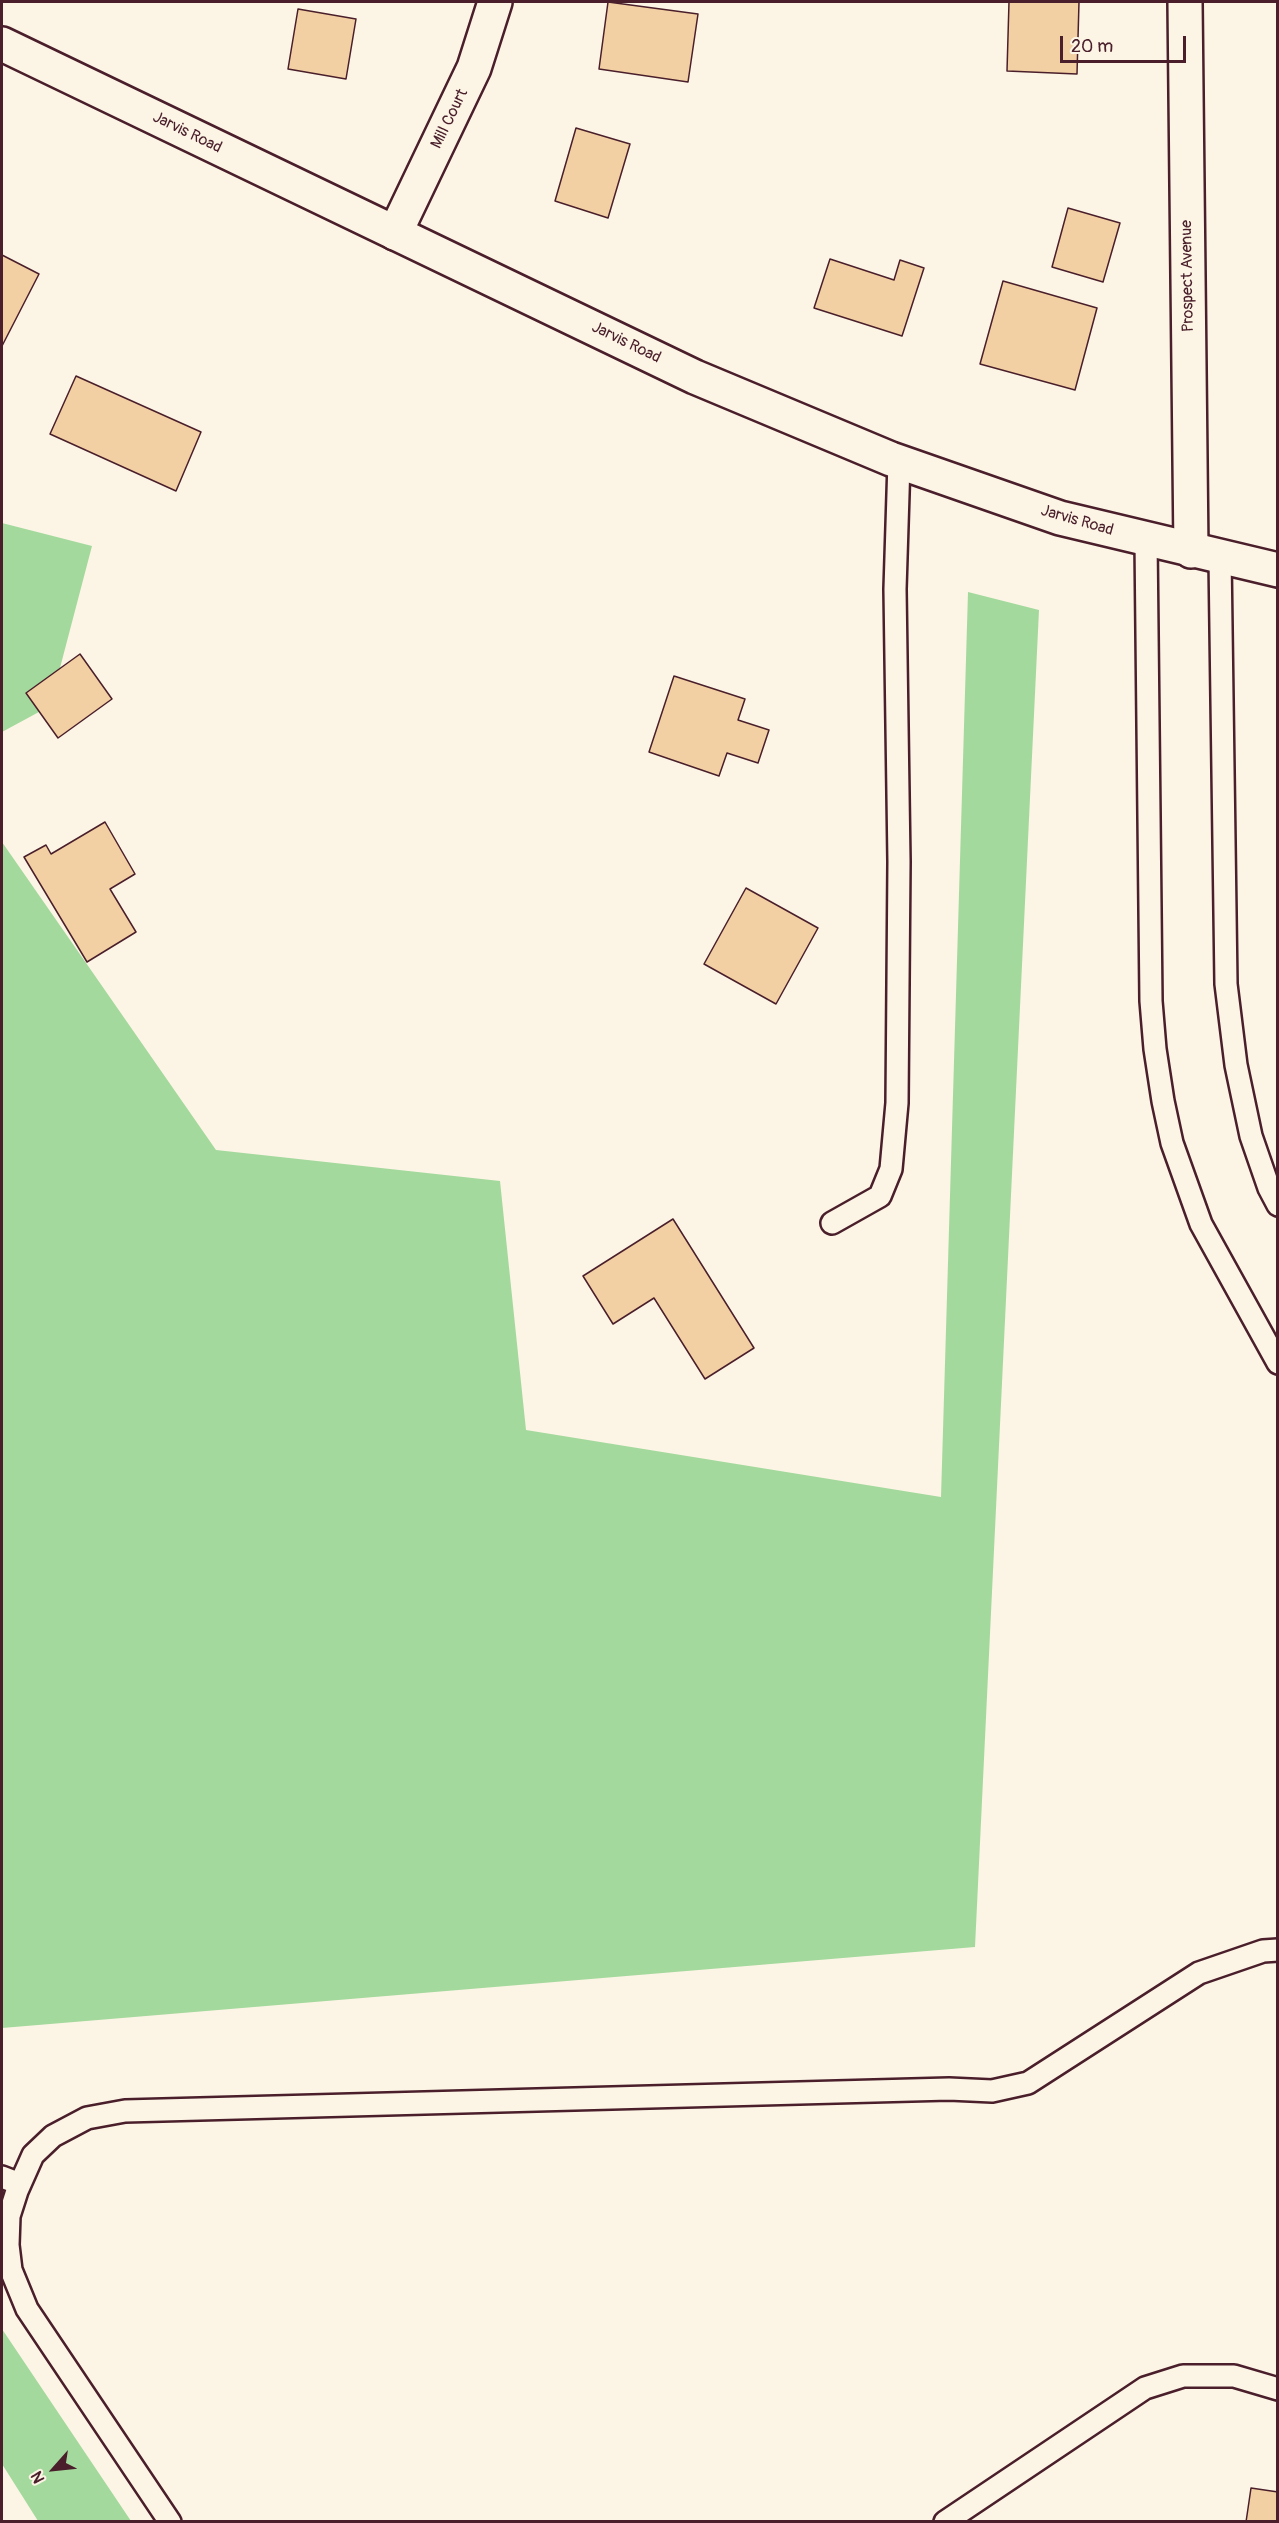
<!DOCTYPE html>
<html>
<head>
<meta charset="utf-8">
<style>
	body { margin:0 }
	#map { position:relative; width:1279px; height:2523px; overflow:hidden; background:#fcf5e5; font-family:Pangolin,sans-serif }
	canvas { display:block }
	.frame { position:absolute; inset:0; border:3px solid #4a1f2b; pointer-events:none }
	.north { position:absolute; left:24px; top:2439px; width:60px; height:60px; -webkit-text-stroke:4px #fcf5e5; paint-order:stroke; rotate:243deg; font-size:16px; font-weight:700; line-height:24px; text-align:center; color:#4a1f2b }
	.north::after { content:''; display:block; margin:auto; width:21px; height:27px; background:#4a1f2b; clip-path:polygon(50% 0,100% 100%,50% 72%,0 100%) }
	.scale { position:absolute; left:1060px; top:36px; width:126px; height:27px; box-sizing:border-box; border:3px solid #4a1f2b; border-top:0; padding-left:8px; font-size:18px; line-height:21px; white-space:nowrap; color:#4a1f2b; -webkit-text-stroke:4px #fcf5e5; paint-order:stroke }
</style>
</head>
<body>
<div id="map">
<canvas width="1279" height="2523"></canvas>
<div class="frame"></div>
<div class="north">N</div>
<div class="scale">20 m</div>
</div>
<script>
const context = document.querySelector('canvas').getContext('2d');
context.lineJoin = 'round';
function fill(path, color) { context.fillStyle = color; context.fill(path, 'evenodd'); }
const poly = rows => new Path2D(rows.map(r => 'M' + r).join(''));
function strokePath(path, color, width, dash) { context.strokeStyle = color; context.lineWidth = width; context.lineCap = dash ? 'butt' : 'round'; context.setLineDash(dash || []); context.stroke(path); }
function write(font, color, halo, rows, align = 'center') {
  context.font = font + ' Pangolin,sans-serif'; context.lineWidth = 5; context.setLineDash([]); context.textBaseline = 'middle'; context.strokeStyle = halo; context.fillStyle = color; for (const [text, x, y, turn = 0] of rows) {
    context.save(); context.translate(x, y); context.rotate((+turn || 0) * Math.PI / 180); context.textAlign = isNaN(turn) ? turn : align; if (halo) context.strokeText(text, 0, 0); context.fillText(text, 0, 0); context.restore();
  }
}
const green = poly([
	[2,523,92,546,50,706,2,732],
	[968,592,1039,610,975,1947,2,2028,2,842,216,1150,500,1181,526,1430,941,1497],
	[2,2329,131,2521,38,2521,2,2464]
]);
const building = poly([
	[608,2,698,14,688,82,599,69,608,2],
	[1009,2,1079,2,1077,74,1007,71,1009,2],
	[298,9,356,19,346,79,288,69,298,9],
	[576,128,630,144,608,218,555,201,576,128],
	[1068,208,1120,223,1103,282,1052,267,1068,208],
	[2,255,39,274,2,346,2,255],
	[830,259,894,280,900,260,924,268,902,336,814,308,830,259],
	[1003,281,1097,308,1075,390,980,364,1003,281],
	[76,376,201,432,176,491,50,434,76,376],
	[80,654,112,699,58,738,26,693,80,654],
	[674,676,745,699,738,720,769,730,758,763,727,753,719,776,649,752,674,676],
	[105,822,135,874,110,889,136,932,87,962,24,857,46,845,51,854,105,822],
	[746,888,818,928,776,1004,704,964,746,888],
	[673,1219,754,1348,705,1379,654,1298,613,1324,583,1276,673,1219],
	[1251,2488,1278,2492,1278,2522,1246,2522,1251,2488]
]);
const lane = poly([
	[1146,540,1151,1001,1155,1049,1163,1101,1172,1143,1201,1224,1278,1363],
	[1220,557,1226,984,1236,1065,1251,1136,1269,1188,1278,1205],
	[832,1223,880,1196,891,1169,897,1103,899,862,895,589,899,462],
	[2,2177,20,2184],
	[170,2522,27,2309,11,2270,8,2245,9,2216,17,2191,33,2155,53,2136,87,2118,125,2111,949,2089,992,2091,1028,2083,1199,1973,1263,1951,1278,1950],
	[945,2522,1145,2388,1183,2376,1234,2376,1278,2389]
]);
const street = poly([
	[1185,2,1191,551],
	[395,233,474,68,495,2]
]);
const secondary = poly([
	[2,44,695,377,891,459,1060,518,1278,570]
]);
const streetNames = [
	["Mill Court",450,119,-64],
	["Jarvis Road",187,133,26],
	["Prospect Avenue",1188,276,-91],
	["Jarvis Road",626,343,26],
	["Jarvis Road",1077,521,16]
];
fill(green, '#a4d99d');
fill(building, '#f2d0a3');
strokePath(building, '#4a1f2b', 1.5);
strokePath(lane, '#4a1f2b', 26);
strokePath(street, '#4a1f2b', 38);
strokePath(secondary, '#4a1f2b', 38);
strokePath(lane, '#fcf5e5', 21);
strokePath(street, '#fcf5e5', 33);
strokePath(secondary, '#fcf5e5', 33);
write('16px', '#4a1f2b', '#fcf5e5', streetNames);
</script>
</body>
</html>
